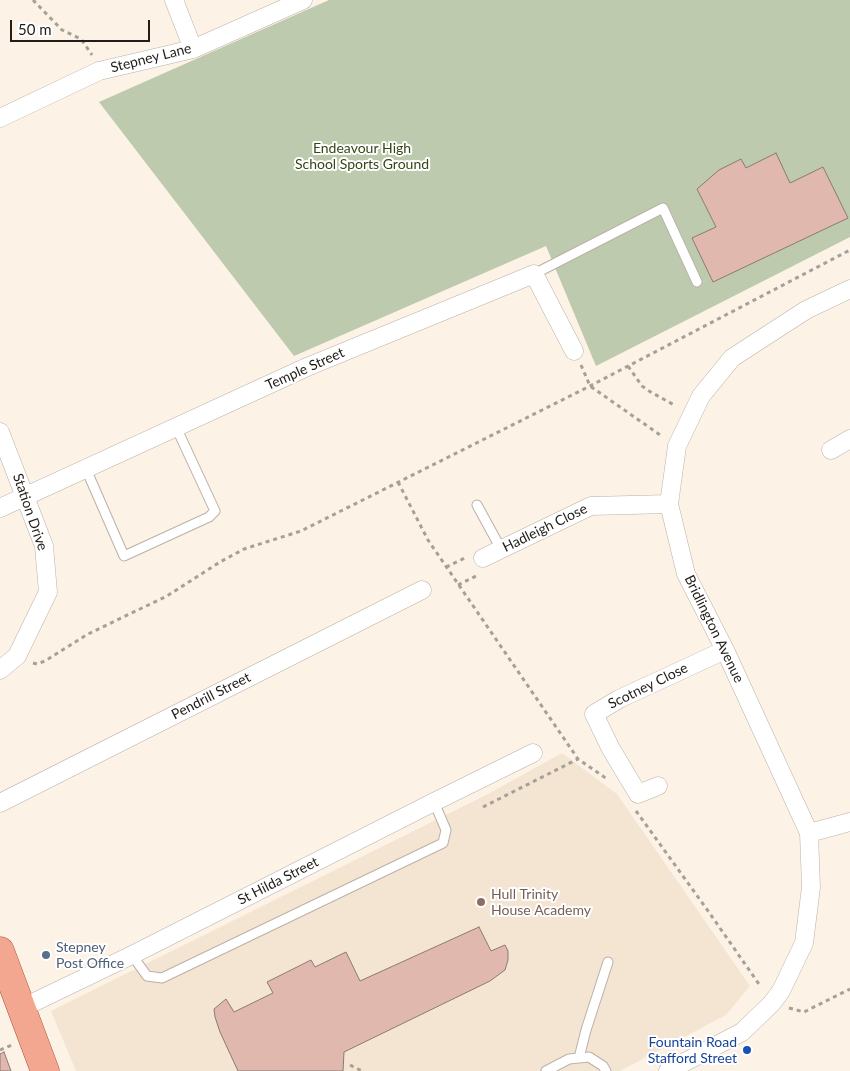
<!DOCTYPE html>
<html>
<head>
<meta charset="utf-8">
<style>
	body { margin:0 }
	#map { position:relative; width:850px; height:1071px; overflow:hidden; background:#fcf2e6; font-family:Lato,sans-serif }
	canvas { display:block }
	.scale { position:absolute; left:10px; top:20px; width:140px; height:22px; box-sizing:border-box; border:2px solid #211d19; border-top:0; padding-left:6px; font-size:15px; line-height:18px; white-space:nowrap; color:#211d19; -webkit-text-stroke:4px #fff; paint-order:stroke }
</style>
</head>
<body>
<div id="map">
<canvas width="850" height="1071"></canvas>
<div class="scale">50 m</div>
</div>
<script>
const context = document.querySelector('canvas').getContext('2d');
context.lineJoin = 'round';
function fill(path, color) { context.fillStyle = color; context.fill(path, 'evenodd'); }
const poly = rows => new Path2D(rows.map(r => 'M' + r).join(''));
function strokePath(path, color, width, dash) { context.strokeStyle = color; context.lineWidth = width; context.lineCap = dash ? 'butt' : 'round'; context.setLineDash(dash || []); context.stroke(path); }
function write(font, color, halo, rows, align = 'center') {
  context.font = font + ' Lato,sans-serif'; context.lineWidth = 4; context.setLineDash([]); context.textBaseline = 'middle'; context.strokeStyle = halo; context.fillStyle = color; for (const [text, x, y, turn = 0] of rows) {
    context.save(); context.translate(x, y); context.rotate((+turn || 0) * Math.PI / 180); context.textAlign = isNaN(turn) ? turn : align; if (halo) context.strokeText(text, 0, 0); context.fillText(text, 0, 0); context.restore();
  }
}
const built = poly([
	[562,753,617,794,750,986,726,1015,620,1071,76,1071,51,1011,488,794]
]);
const green = poly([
	[329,0,850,0,850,237,596,366,546,246,294,356,99,102]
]);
const building = poly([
	[776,153,790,183,823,167,848,218,713,282,692,238,716,227,697,189,719,170,741,159,746,168,776,153],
	[479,927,491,951,505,945,508,951,508,960,505,970,490,981,344,1052,343,1071,238,1071,220,1032,215,1017,214,1009,226,999,234,1012,273,993,267,982,311,960,315,967,346,952,360,981,479,927],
	[4,1052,11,1071,0,1071,0,1054,4,1052]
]);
const path = poly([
	[33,0,62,30,81,39,92,55],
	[581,365,590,386,663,437],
	[628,366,642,386,649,391,676,406],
	[398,482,428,540,578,759,607,779],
	[446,567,467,557],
	[458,585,478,575],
	[33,663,37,664,45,661,88,634,167,596,220,562,244,549,301,531,590,386,850,250],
	[483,807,578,759],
	[636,811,706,908,761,987],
	[789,1008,804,1012,850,989],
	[0,1050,12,1045],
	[350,1065,362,1071]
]);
const lane = poly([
	[534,274,663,208,697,282],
	[86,469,124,556,209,517,215,511,176,427],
	[477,505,501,549],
	[132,955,147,976,162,978,443,843,446,830,434,802],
	[579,1058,586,1030,608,962],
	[546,1071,569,1059,589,1057,603,1066,606,1071]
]);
const street = poly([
	[174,0,193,49],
	[0,118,99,71,193,49,303,0],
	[0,432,44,546,48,592,17,656,0,670],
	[831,450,850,439],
	[0,508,307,367,534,274,574,351],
	[483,558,591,506,669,504],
	[658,786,638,794,611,749,594,714,619,699,725,650],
	[0,803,422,590],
	[809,833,850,822],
	[22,1008,132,955,434,802,533,753],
	[668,1071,742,1032,772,1003,781,991,804,943,811,887,809,833,725,650,686,574,669,504,677,446,701,396,732,358,806,310,850,289]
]);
const primary = poly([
	[0,951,45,1071]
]);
const markers = [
	[481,902,5,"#8d6e63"],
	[46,955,5,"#5c6f8a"],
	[747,1050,5,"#1a4fb4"]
];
const streetNames = [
	["Stepney Lane",151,58,-14],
	["Temple Street",305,369,-24],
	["Station Drive",30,512,71],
	["Hadleigh Close",545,528,-26],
	["Bridlington Avenue",714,629,64],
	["Scotney Close",648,686,-26],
	["Pendrill Street",211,696,-27],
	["St Hilda Street",278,881,-27]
];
const parkNames = [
	["Endeavour High",362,148],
	["School Sports Ground",362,164]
];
const educationNames = [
	["Hull Trinity",491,894],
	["House Academy",491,910]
];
const serviceNames = [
	["Stepney",56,947],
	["Post Office",56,963]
];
const transitNames = [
	["Fountain Road",737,1042],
	["Stafford Street",737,1058]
];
fill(built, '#f4e5d3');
fill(green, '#becaae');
fill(building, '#e0b8ad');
strokePath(building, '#897b77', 1);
strokePath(lane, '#bbb1a6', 11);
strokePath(street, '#bbb1a6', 19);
strokePath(primary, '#a55036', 29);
strokePath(path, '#a7a097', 3, [4, 4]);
strokePath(lane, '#fff', 9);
strokePath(street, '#fff', 18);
strokePath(primary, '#f4a790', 28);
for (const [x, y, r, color] of markers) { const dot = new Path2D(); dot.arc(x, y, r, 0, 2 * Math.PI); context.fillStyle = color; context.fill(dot); strokePath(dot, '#fff', 2); }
write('14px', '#211d19', '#fff', streetNames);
write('14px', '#344612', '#fff', parkNames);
write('14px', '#785e54', '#fff', educationNames, 'left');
write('14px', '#4e5e75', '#fff', serviceNames, 'left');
write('14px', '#164399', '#fff', transitNames, 'right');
</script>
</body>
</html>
